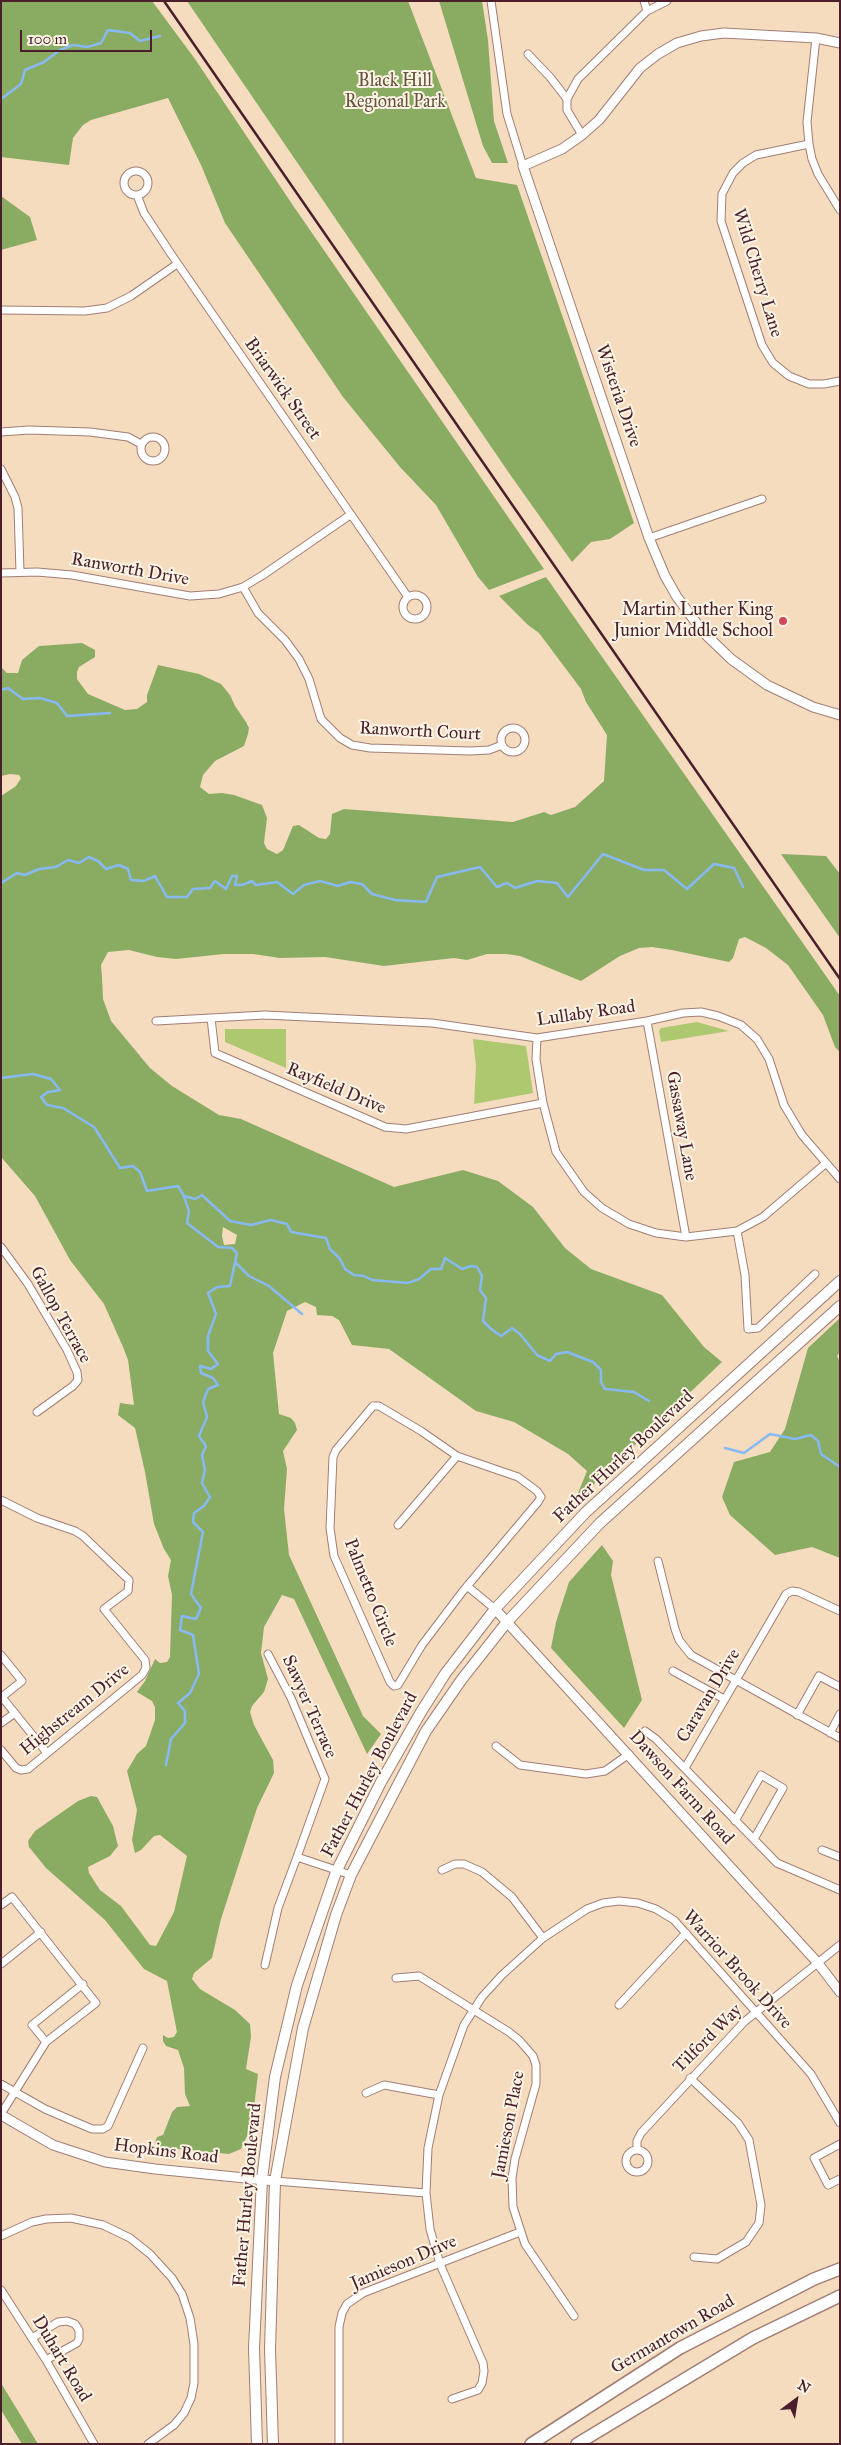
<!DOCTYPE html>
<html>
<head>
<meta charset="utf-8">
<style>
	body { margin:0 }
	#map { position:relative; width:841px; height:2445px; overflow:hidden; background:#f5dcbf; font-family:"IM FELL Great Primer",serif }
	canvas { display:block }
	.frame { position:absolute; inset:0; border:2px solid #4a1f2b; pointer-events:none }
	.north { position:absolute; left:771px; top:2375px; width:50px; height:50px; -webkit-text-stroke:4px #fcf5e5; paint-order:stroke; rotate:31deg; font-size:14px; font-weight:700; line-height:20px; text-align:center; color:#4a1f2b }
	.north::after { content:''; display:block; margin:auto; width:18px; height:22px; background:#4a1f2b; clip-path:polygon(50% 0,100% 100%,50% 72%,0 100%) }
	.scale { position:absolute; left:20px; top:30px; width:132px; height:22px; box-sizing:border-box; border:2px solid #4a1f2b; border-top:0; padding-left:6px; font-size:15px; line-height:18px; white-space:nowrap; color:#4a1f2b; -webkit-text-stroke:4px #fcf5e5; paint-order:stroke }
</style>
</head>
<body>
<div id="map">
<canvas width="841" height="2445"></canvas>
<div class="frame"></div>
<div class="north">N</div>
<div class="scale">100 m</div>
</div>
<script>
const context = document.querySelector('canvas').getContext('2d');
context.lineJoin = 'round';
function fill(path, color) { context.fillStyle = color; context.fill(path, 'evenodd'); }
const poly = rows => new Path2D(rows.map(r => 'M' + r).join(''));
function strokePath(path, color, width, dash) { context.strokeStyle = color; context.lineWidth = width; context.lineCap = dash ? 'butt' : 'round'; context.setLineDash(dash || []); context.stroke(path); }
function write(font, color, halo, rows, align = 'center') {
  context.font = font + ' "IM FELL Great Primer",serif'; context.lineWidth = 4; context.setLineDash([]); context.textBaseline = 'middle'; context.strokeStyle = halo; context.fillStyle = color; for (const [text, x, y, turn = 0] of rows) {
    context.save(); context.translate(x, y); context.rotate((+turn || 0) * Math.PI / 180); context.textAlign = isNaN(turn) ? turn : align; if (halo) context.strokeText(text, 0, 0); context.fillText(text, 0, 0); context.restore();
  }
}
const green = poly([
	[697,1022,729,1031,661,1042,659,1031,661,1028],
	[225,1029,286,1029,286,1068,225,1042],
	[473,1039,526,1046,533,1093,474,1104,476,1066]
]);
const forest = poly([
	[1,1,152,1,195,59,292,204,544,569,489,590,478,577,436,505,400,467,343,397,225,223,201,165,168,98,91,120,83,125,73,138,69,165,1,157],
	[187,1,408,1,476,178,517,185,634,523,610,539,591,542,572,562,509,473],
	[439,1,482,1,488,40,494,121,508,163,492,163,483,146],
	[1,196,30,217,37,240,1,250],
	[546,577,840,996,840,1052,835,1047,823,1015,788,965,766,948,745,937,739,939,733,958,729,962,672,950,652,947,639,948,620,956,581,981,520,956,506,954,487,954,467,960,454,958,384,966,325,957,280,958,253,954,224,954,176,959,157,957,129,950,108,952,101,965,102,977,103,999,111,1021,150,1068,172,1086,219,1115,241,1119,394,1187,463,1170,498,1181,533,1207,565,1248,591,1269,662,1295,704,1347,722,1362,574,1503,587,1471,568,1454,514,1422,476,1411,389,1349,352,1345,339,1320,332,1316,317,1315,316,1307,305,1302,287,1311,273,1353,279,1414,291,1418,295,1423,297,1430,283,1451,287,1469,284,1509,289,1555,363,1716,381,1734,367,1754,294,1599,282,1595,264,1627,261,1653,268,1679,264,1692,252,1706,250,1712,254,1725,273,1760,274,1773,257,1808,221,1919,212,1958,194,1973,192,1979,200,1989,235,2010,250,2024,251,2037,246,2069,258,2074,252,2125,241,2149,229,2154,160,2147,155,2143,157,2137,163,2135,172,2112,177,2107,190,2106,185,2094,184,2068,178,2050,166,2046,163,2041,163,2035,168,2038,174,2037,177,2032,167,1981,144,1969,105,1920,46,1868,29,1847,28,1841,35,1831,78,1801,91,1796,97,1797,113,1826,118,1846,110,1856,88,1867,89,1873,100,1890,121,1906,150,1945,156,1946,174,1912,187,1856,160,1835,154,1836,141,1850,135,1853,132,1840,137,1810,127,1771,137,1754,146,1746,155,1720,155,1707,152,1701,137,1692,145,1681,155,1659,160,1663,167,1662,170,1657,172,1595,168,1576,171,1560,164,1549,154,1524,145,1472,135,1428,118,1415,120,1403,134,1405,128,1360,123,1347,104,1304,70,1260,35,1196,1,1157,1,796,16,786,21,778,19,775,10,774,1,776,1,667,7,673,18,673,22,660,39,646,82,643,95,650,95,657,79,667,77,672,77,679,88,694,125,710,137,709,147,702,147,695,158,665,199,674,221,684,230,695,235,706,246,722,249,728,248,734,244,746,215,761,203,775,200,787,209,794,222,793,234,795,262,805,267,818,264,843,267,849,277,854,283,850,293,826,299,825,319,838,326,839,330,834,332,814,344,809,513,822,544,812,551,815,575,807,604,781,607,735,586,702,581,689,539,633,528,625,499,596],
	[223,1227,237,1235,235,1244,224,1245,222,1236],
	[781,854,826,856,840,874,840,938],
	[840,1318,840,1352,837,1356,840,1362,840,1558,812,1547,775,1555,730,1515,722,1497,734,1462,770,1452,785,1429,808,1348],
	[602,1545,613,1561,611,1575,642,1700,624,1728,551,1648,556,1622,569,1582],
	[1,2383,38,2444,22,2444,1,2410]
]);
const stream = poly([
	[1,99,21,84,25,70,44,62,60,50,73,45,87,47,101,43,108,30,130,33,140,41,160,36],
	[1,690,8,688,23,699,40,698,57,703,67,716,110,713],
	[1,883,17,873,25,875,39,869,56,867,68,860,79,863,89,857,98,861,106,869,119,865,128,869,131,880,144,881,155,876,167,897,187,897,193,889,210,888,215,881,226,889,232,876,237,876,235,885,242,885,252,881,256,885,277,882,293,894,304,885,320,881,338,886,350,882,362,884,372,894,395,900,426,902,437,877,480,867,497,887,507,883,515,888,537,881,557,883,568,897,603,854,644,870,664,870,687,889,714,864,734,868,743,887],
	[1,1078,33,1074,51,1079,60,1090,48,1092,41,1097,47,1105,63,1108,94,1127,120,1168,133,1166,140,1172,147,1191,178,1186,184,1196,195,1199,202,1195,230,1221,251,1225,271,1220,287,1224,291,1232,326,1238,330,1249,340,1259,345,1269,354,1275,364,1276,372,1280,408,1283,419,1279,431,1269,441,1269,445,1258,462,1269,471,1266,477,1267,482,1276,480,1290,486,1298,483,1321,491,1329,501,1336,512,1328,520,1334,537,1355,550,1361,556,1354,567,1352,593,1362,601,1370,601,1382,605,1389,634,1392,649,1401],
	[235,1262,249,1276,269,1286,302,1314],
	[725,1448,744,1453,770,1434,795,1439,811,1435,818,1441,821,1454,840,1467],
	[166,1765,171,1739,185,1723,185,1711,178,1703,190,1693,199,1674,193,1635,180,1630,182,1616,196,1619,201,1608,191,1594,203,1532,193,1522,194,1513,204,1506,210,1497,202,1483,205,1470,202,1455,206,1446,199,1436,207,1417,203,1402,208,1389,218,1385,213,1378,201,1373,200,1366,211,1369,218,1364,208,1351,208,1336,216,1314,208,1293,217,1287,230,1286,237,1253,232,1248,218,1247,187,1223,189,1211,184,1197]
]);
const minor = poly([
	[491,1,507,114,523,166],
	[644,1,647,11],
	[816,38,807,122,809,144,812,159,818,174,840,210],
	[528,54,550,77,567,99],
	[582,135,567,110,567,99,578,79,647,11,667,1],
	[809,144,756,155,743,163,733,173,722,194,721,221,762,345,773,363,789,376,809,384,824,384,840,381],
	'124 183a12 12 0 1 1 24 0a12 12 0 1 1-24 0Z',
	[137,195,144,213,171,254,408,597],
	[1,310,85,311,107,308,131,296,177,264],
	[1,432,29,430,90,432,128,437,141,444],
	'141 449a12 12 0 1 1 24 0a12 12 0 1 1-24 0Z',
	[1,469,15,497,18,508,20,572],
	[649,538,762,499],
	[1,573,37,572,72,575,190,596,219,594,243,587,263,575,350,515],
	[243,587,258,613,285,640,299,659,309,679,321,719,340,738,352,745,370,748,470,751,489,750,502,745],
	'403 607a12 12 0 1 1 24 0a12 12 0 1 1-24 0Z',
	'501 740a12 12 0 1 1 24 0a12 12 0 1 1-24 0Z',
	[211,1018,215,1053,385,1127,406,1129,543,1103],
	[156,1021,265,1015,432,1023,537,1038,647,1021,683,1013,701,1012,718,1016,741,1025,757,1039,769,1059,784,1105,802,1135,840,1179],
	[647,1021,686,1237],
	[537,1038,536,1059,543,1103,556,1152,584,1192,602,1208,629,1224,656,1233,686,1237,737,1231,763,1217,825,1164],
	[737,1231,745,1275,748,1329,758,1328,815,1274],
	[1,1247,28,1284,67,1350,77,1372,78,1380,73,1386,37,1412],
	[373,1406,379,1406,421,1431,457,1456,518,1477,537,1491,541,1497,538,1502,463,1591,422,1645,398,1685,394,1686,390,1682,334,1556,330,1528,333,1457,336,1450,373,1406],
	[1,1500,37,1518,75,1531,83,1536,129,1580,128,1591,104,1609,145,1660,146,1668,142,1675,28,1769,21,1770,16,1768,1,1750],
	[398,1525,457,1456],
	[658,1561,675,1629,679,1640,691,1655,840,1738],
	[467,1586,495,1609],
	[268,1654,291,1698,325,1779,297,1857,351,1875],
	[1,1655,22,1681,2,1697],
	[673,1671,724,1699],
	[1,1696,47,1753],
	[797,1715,819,1676,840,1687],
	[1,1723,15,1713],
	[645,1731,656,1739,777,1863,840,1890],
	[830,1733,840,1714],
	[496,1746,520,1765,586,1774,605,1771,629,1754],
	[685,1768,786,1594,792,1591,799,1592,840,1611],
	[735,1821,761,1775,783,1788,754,1839],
	[822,1850,840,1857],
	[442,1870,455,1864,464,1864,482,1872,512,1897,543,1938],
	[1,1905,12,1897,96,2003,46,2042,1,2114],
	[1,1964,41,1932],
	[265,1965,278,1908,297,1857],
	[396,1978,419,1976,509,2032,519,2040,533,2056,536,2065,536,2084,515,2159,512,2178,513,2207,525,2244,574,2316],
	[619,2005,686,1933],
	[46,2042,32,2025,83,1984],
	[690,2078,738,2123,749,2140,761,2205,759,2223,746,2242,717,2259,694,2257],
	[1,2084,45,2109,92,2129,103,2129,108,2126,143,2048],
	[366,2093,384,2085,439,2095],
	[840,2144,814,2158,828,2185,840,2179],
	[637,2150,637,2141,641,2133,744,2022,840,1945],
	'626 2161a11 11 0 1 1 22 0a11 11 0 1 1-22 0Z',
	[275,2181,426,2193],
	[1,2236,32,2222,46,2219,71,2218,103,2225,130,2238,150,2254,172,2278,182,2294,190,2318,194,2344,194,2383,191,2398,184,2413,174,2425,148,2444],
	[1,2290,46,2360,94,2444],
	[32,2338,58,2322,67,2321,75,2324,79,2330,79,2339,77,2343,46,2360],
	[452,2399,478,2390,482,2383,484,2371,483,2363,440,2264,430,2229,426,2193,428,2148,439,2095,464,2025,482,1997,502,1975,543,1938,587,1909,603,1903,619,1901,638,1903,656,1909,674,1920,811,2074,840,2123],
	[339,2444,339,2327,342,2313,347,2304,363,2293,520,2232]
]);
const tertiary = poly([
	[840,43,816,38,724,33,701,36,677,43,658,54,640,68,599,120,582,135,562,149,523,166,649,538,665,576,677,597,703,632,731,659,767,685,813,707,840,715],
	[495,1609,817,1962,840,1992],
	[1,2115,53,2145,105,2162,155,2169,275,2181]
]);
const secondary = poly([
	[257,2444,254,2348,262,2179,275,2077,297,1985,336,1872,381,1782,421,1712,445,1674,495,1609,586,1512,840,1281],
	[273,2444,270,2349,275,2181,303,2028,336,1915,351,1875,426,1731,462,1679,507,1622,600,1523,840,1306]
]);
const primary = poly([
	[531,2444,680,2348,814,2279,840,2269],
	[577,2444,753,2338,840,2296]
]);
const rail = poly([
	[164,1,840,979]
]);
const markers = [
	[783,621,5,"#d1495b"]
];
const parkNames = [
	["Black Hill",395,82],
	["Regional Park",395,103]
];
const streetNames = [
	["Wild Cherry Lane",757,273,73],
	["Briarwick Street",282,389,55],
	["Wisteria Drive",618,396,71],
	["Ranworth Drive",130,570,10],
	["Ranworth Court",420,732,3],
	["Lullaby Road",586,1014,-8],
	["Rayfield Drive",336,1089,23],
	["Gassaway Lane",681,1126,80],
	["Gallop Terrace",60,1315,61],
	["Father Hurley Boulevard",624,1457,-43],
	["Palmetto Circle",370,1593,68],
	["Caravan Drive",709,1696,-59],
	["Sawyer Terrace",309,1707,66],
	["Highstream Drive",75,1710,-39],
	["Father Hurley Boulevard",370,1775,-62],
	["Dawson Farm Road",681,1788,48],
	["Warrior Brook Drive",737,1970,48],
	["Tilford Way",708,2039,-45],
	["Jamieson Place",509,2125,-79],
	["Hopkins Road",166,2152,7],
	["Father Hurley Boulevard",248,2195,-85],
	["Jamieson Drive",404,2263,-23],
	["Germantown Road",673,2335,-30],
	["Duhart Road",61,2359,59]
];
const poiNames = [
	["Martin Luther King",773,611],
	["Junior Middle School",773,632]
];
fill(green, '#adc86f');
fill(forest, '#8aac62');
strokePath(stream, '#87baf4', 2.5);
strokePath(minor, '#a07e75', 9);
strokePath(tertiary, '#a07e75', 11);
strokePath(secondary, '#a07e75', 12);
strokePath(primary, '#a07e75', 14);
strokePath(minor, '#fff', 7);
strokePath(tertiary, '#fff', 9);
strokePath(secondary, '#fff', 10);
strokePath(primary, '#fff', 11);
strokePath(rail, '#4a1f2b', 2.5);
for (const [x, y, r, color] of markers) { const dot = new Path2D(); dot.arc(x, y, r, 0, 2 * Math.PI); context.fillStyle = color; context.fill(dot); strokePath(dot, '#fcf5e5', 2); }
write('18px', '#68523f', '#fcf5e5', parkNames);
write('18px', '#4a1f2b', '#fcf5e5', streetNames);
write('18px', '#4a1f2b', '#fcf5e5', poiNames, 'right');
</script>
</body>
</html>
